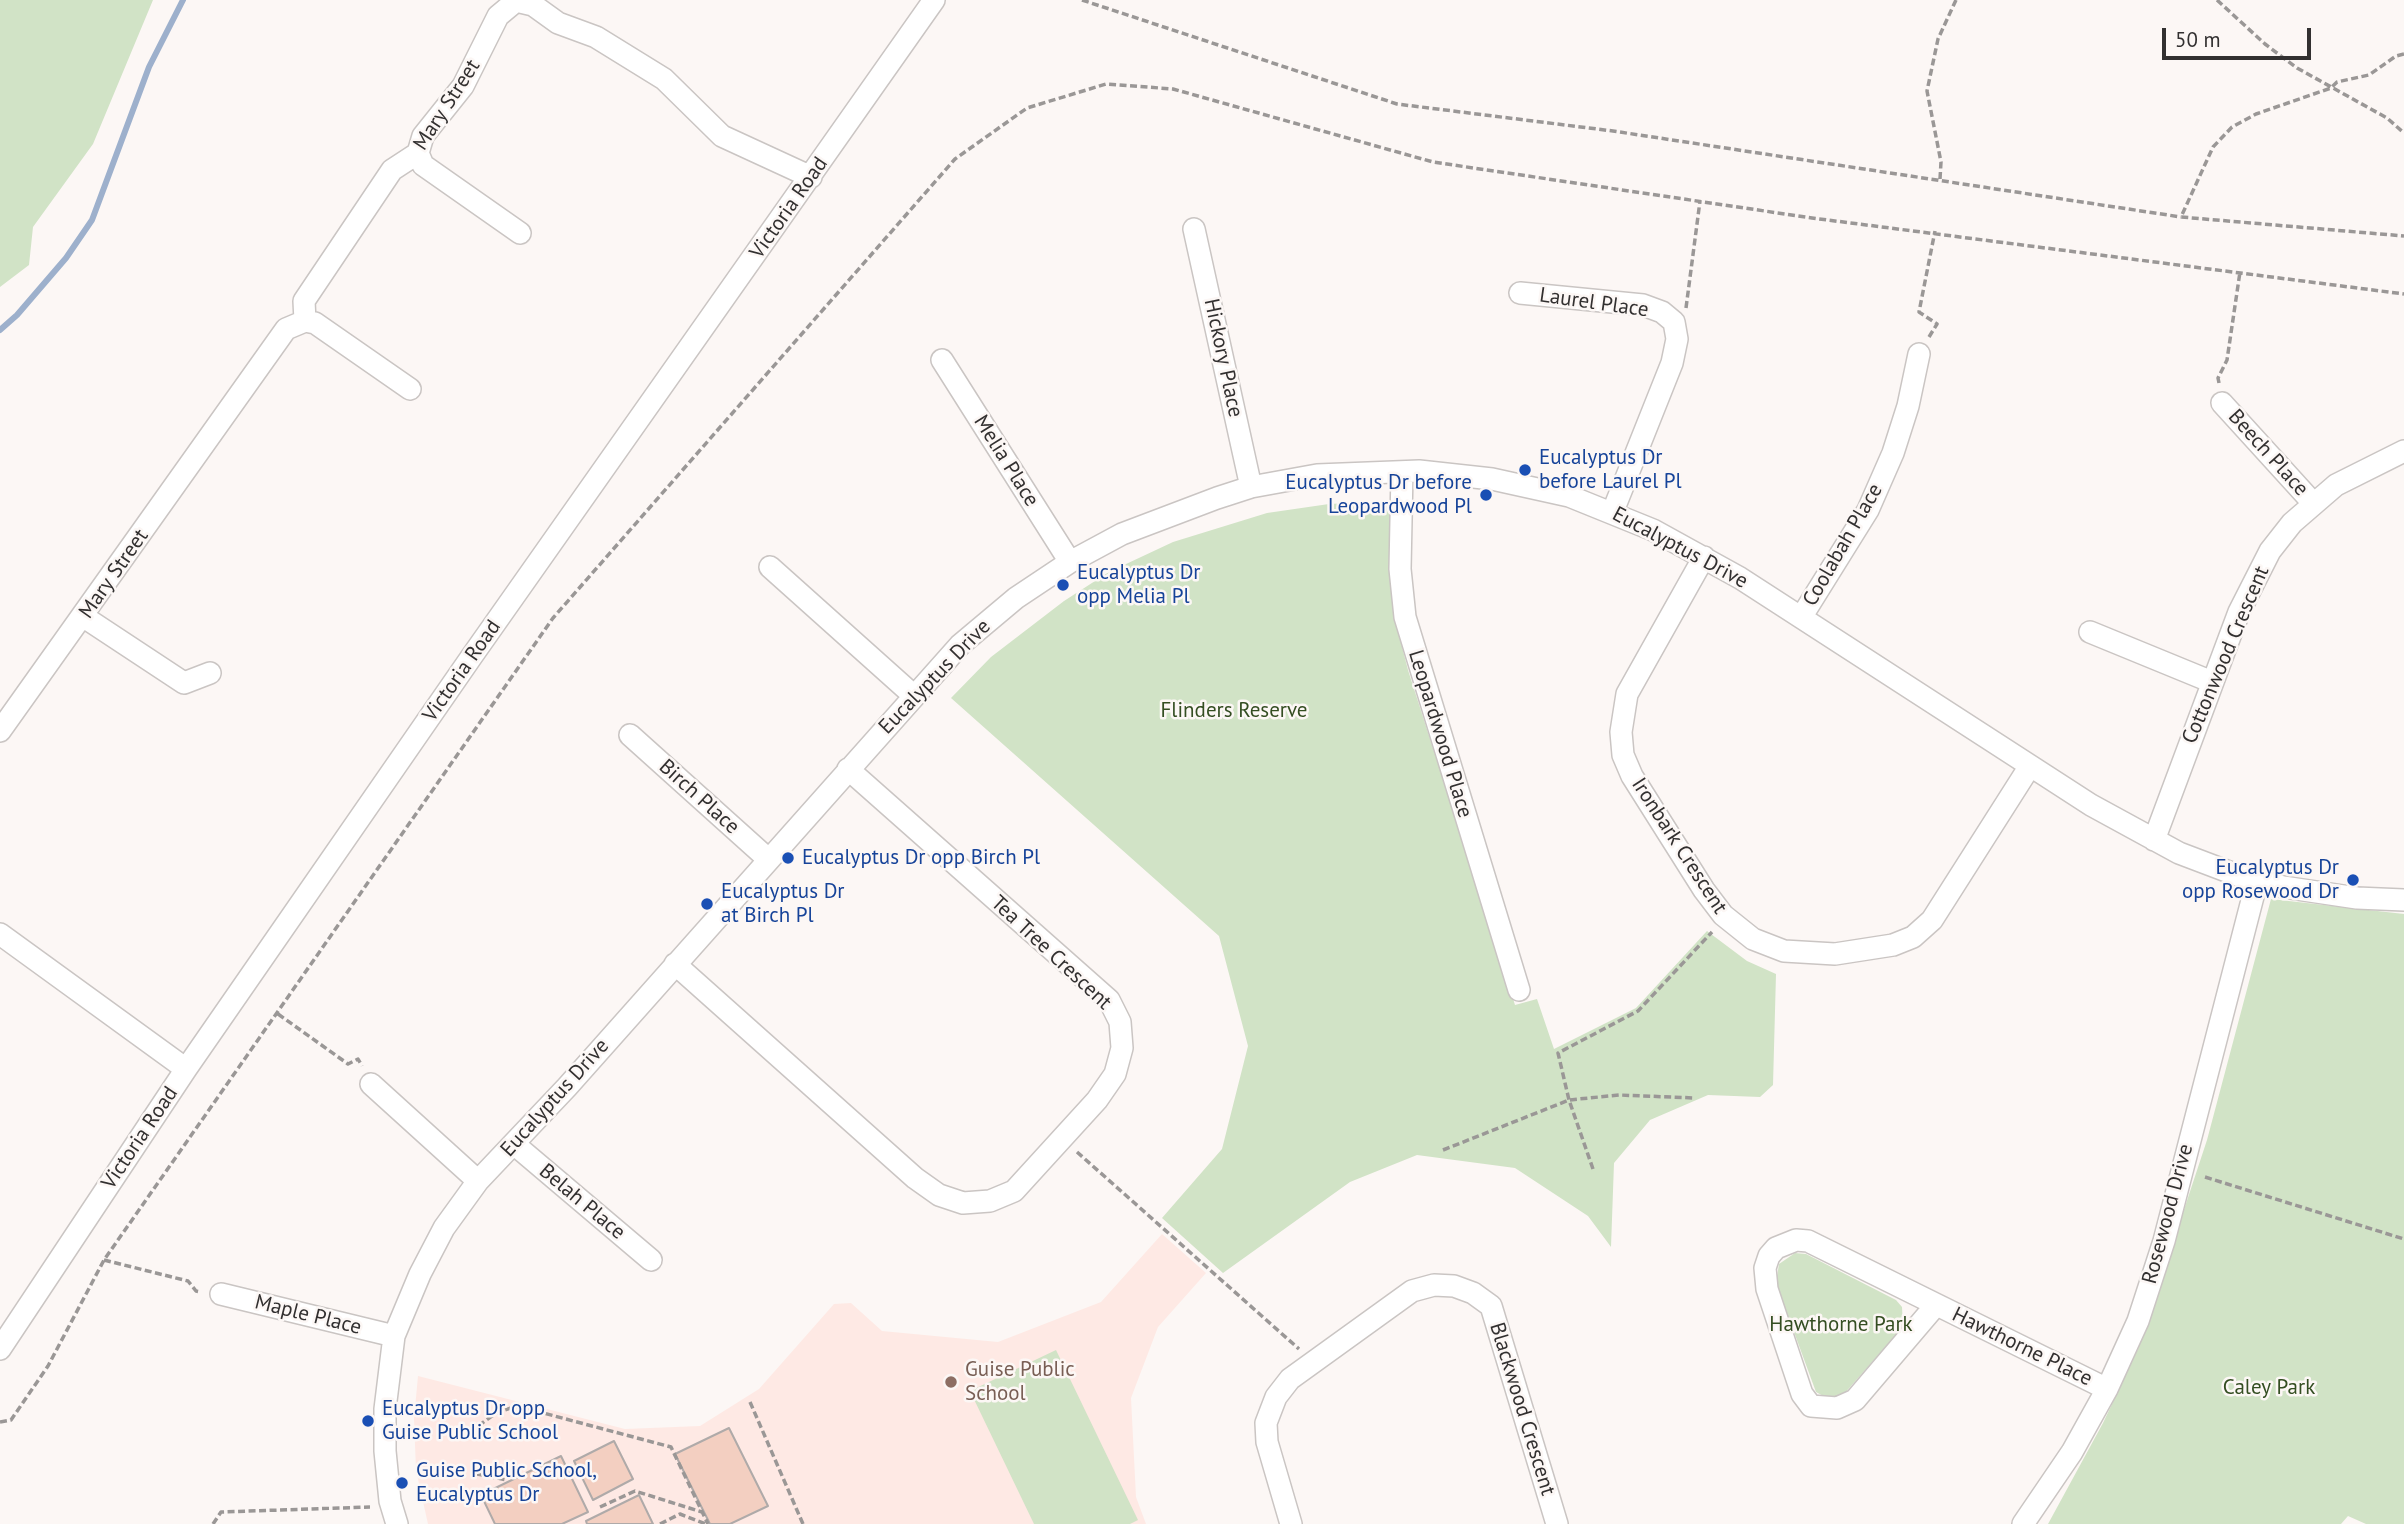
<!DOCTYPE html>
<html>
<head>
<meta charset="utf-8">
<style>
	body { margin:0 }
	#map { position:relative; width:2404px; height:1524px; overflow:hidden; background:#fcf7f5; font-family:"PT Sans",sans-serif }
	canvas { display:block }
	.scale { position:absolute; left:2162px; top:28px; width:149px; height:32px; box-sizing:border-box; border:4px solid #323030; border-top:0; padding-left:9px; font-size:21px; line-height:24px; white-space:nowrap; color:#323030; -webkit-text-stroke:5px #fcf7f5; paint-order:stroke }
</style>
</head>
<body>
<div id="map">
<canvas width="2404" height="1524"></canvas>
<div class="scale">50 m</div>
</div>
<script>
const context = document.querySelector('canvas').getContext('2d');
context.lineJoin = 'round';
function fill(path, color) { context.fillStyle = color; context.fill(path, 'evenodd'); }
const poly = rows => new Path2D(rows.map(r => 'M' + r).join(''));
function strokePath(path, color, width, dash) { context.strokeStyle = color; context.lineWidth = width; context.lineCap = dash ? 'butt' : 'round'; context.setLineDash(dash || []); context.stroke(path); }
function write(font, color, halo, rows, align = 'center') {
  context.font = font + ' "PT Sans",sans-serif'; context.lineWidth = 5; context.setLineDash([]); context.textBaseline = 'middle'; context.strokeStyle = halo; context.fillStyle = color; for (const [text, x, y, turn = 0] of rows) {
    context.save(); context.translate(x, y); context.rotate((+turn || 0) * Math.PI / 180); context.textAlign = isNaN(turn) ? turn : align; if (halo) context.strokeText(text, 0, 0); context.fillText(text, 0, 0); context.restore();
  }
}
const education = poly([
	[1162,1234,1206,1273,1158,1327,1131,1398,1136,1497,1146,1524,428,1524,416,1470,414,1419,418,1376,625,1429,700,1426,759,1389,834,1304,851,1303,882,1331,998,1342,1101,1302]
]);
const green = poly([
	[0,0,153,0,93,144,33,227,29,265,0,287],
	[1392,501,1390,560,1394,615,1408,670,1515,1005,1537,999,1554,1049,1636,1008,1707,931,1747,961,1776,974,1773,1085,1760,1097,1708,1095,1650,1120,1614,1163,1611,1247,1588,1216,1515,1168,1417,1155,1350,1182,1223,1273,1162,1218,1222,1149,1248,1046,1219,936,951,698,991,657,1064,601,1109,572,1173,542,1267,513,1329,504],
	[2271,899,2404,914,2404,1524,2366,1524,2348,1516,2341,1524,2048,1524,2103,1423,2138,1349,2207,1140],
	[1795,1253,1806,1254,1896,1300,1902,1307,1903,1327,1844,1394,1837,1398,1827,1398,1816,1392,1776,1283,1779,1264],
	[1056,1350,1138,1520,1130,1524,1034,1524,970,1391]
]);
const stream = poly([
	[0,330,17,315,66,258,92,220,149,67,183,0]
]);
const building = poly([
	[729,1428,768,1506,730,1524,710,1524,675,1454,729,1428],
	[614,1441,633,1479,593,1500,574,1461,614,1441],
	[561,1456,588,1512,562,1524,495,1524,481,1495,561,1456],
	[639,1495,653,1524,587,1524,586,1521,639,1495]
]);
const path = poly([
	[1082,0,1397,104,1613,131,2181,217],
	[2217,0,2265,44,2297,68,2387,118,2404,133],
	[2404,54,2396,56,2369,75,2337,82,2331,88,2256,114,2232,127,2213,147,2181,217,2404,236],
	[1940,179,1941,162,1927,91,1938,39,1956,0],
	[1686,308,1700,201],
	[1929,337,1937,324,1919,312,1935,231],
	[2219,383,2218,378,2227,360,2240,272],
	[278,1014,348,1064,358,1059,362,1066],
	[1443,1150,1569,1100,1619,1095,1695,1098],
	[1077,1152,1299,1349],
	[1593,1169,1569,1100,1558,1053,1638,1011,1712,932],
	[2205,1177,2404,1239],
	[104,1260,188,1281,196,1291,201,1292],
	[750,1402,803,1524],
	[0,1422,11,1420,48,1366,104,1260,553,618,955,159,1027,108,1106,84,1173,89,1433,162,1812,218,2404,294],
	[470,1432,496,1413,517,1406,671,1447,708,1524],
	[477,1474,507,1480],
	[600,1507,635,1491,702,1512],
	[213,1524,221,1512,370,1507],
	[660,1524,680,1514,706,1524]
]);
const minor = poly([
	[418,153,423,165,520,233],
	[1194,229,1251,487],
	[1520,293,1643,305,1662,312,1674,322,1677,339,1672,363,1613,511],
	[305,321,304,301,392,170,418,153,423,136,463,86,498,16,516,1,533,5,558,23,596,37,664,79,722,136,811,177],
	[942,360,1070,562],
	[2222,403,2313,503],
	[1402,472,1400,569,1405,617,1519,990],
	[1704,557,1627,694,1621,732,1623,755,1632,776,1704,890,1723,915,1753,939,1784,951,1835,954,1893,945,1913,937,1932,920,2030,766],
	[770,567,913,695],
	[1802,616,1868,510,1893,453,1908,406,1919,354],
	[84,617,184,683,210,673],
	[2090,632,2212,682],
	[0,731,286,329,305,321,315,323,410,389],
	[630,735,768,859],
	[2154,840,2239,612,2270,551,2292,523,2336,485,2404,451],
	[0,934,186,1069],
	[675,964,915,1178,939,1195,963,1203,990,1201,1014,1191,1097,1100,1115,1074,1122,1048,1120,1022,1109,1000,848,769],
	[371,1084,478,1181],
	[514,1144,651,1260],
	[221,1294,394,1336],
	[1936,1305,1855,1400,1837,1408,1811,1406,1802,1394,1767,1289,1765,1268,1769,1256,1776,1248,1796,1240,1808,1241,2107,1389],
	[0,1349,186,1069,472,656,934,0],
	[397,1524,390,1501,385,1451,385,1409,394,1336,420,1274,444,1228,478,1181,567,1087,960,645,1016,598,1070,562,1122,534,1217,498,1251,487,1317,475,1419,471,1492,479,1569,496,1653,530,1740,578,2091,805,2179,853,2237,875,2283,887,2357,898,2404,900],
	[1291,1524,1267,1442,1266,1423,1276,1397,1290,1379,1412,1291,1434,1285,1454,1286,1473,1293,1491,1306,1557,1524],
	[2023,1524,2072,1452,2107,1389,2138,1321,2164,1241,2257,881]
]);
const markers = [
	[1525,470,7,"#1a4fb4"],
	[1486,495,7,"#1a4fb4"],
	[1063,585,7,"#1a4fb4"],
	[788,858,7,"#1a4fb4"],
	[2353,880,7,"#1a4fb4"],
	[707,904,7,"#1a4fb4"],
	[951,1382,7,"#8d6e63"],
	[368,1421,7,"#1a4fb4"],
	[402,1483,7,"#1a4fb4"]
];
const streetNames = [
	["Mary Street",447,105,-57],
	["Victoria Road",789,208,-55],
	["Laurel Place",1594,303,8],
	["Hickory Place",1223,358,78],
	["Beech Place",2268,453,48],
	["Melia Place",1006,461,58],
	["Coolabah Place",1843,545,-60],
	["Eucalyptus Drive",1680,548,28],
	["Mary Street",114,574,-55],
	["Cottonwood Crescent",2226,655,-67],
	["Victoria Road",462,671,-55],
	["Eucalyptus Drive",935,677,-46],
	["Leopardwood Place",1440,734,73],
	["Birch Place",699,797,42],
	["Ironbark Crescent",1679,846,57],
	["Tea Tree Crescent",1051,953,43],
	["Eucalyptus Drive",555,1098,-48],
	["Victoria Road",140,1138,-56],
	["Belah Place",582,1202,40],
	["Rosewood Drive",2168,1214,-75],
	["Maple Place",308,1315,14],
	["Hawthorne Place",2022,1347,26],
	["Blackwood Crescent",1522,1409,73]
];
const transitNames = [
	["Eucalyptus Dr",1539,458],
	["before Laurel Pl",1539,482],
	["Eucalyptus Dr before",1472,483,"right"],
	["Leopardwood Pl",1472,507,"right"],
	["Eucalyptus Dr",1077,573],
	["opp Melia Pl",1077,597],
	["Eucalyptus Dr opp Birch Pl",802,858],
	["Eucalyptus Dr",2339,868,"right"],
	["opp Rosewood Dr",2339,892,"right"],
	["Eucalyptus Dr",721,892],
	["at Birch Pl",721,916],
	["Eucalyptus Dr opp",382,1409],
	["Guise Public School",382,1433],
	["Guise Public School,",416,1471],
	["Eucalyptus Dr",416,1495]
];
const parkNames = [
	["Flinders Reserve",1234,711],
	["Hawthorne Park",1841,1325],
	["Caley Park",2269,1388]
];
const educationNames = [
	["Guise Public",965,1370],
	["School",965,1394]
];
fill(education, '#fee9e4');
fill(green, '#d1e3c6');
strokePath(stream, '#9db0cc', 6);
fill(building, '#f3cfc1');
strokePath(building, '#afaaa9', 2);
strokePath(minor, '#cac5c3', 24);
strokePath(path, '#9a9796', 3.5, [7, 3.5]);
strokePath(minor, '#fff', 21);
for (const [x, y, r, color] of markers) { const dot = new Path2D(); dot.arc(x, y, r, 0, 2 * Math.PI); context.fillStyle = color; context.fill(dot); strokePath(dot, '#fcf7f5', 2.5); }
write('21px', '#323030', '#fcf7f5', streetNames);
write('21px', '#164399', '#fcf7f5', transitNames, 'left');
write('21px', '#344e22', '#fcf7f5', parkNames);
write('21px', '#785e54', '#fcf7f5', educationNames, 'left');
</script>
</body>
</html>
